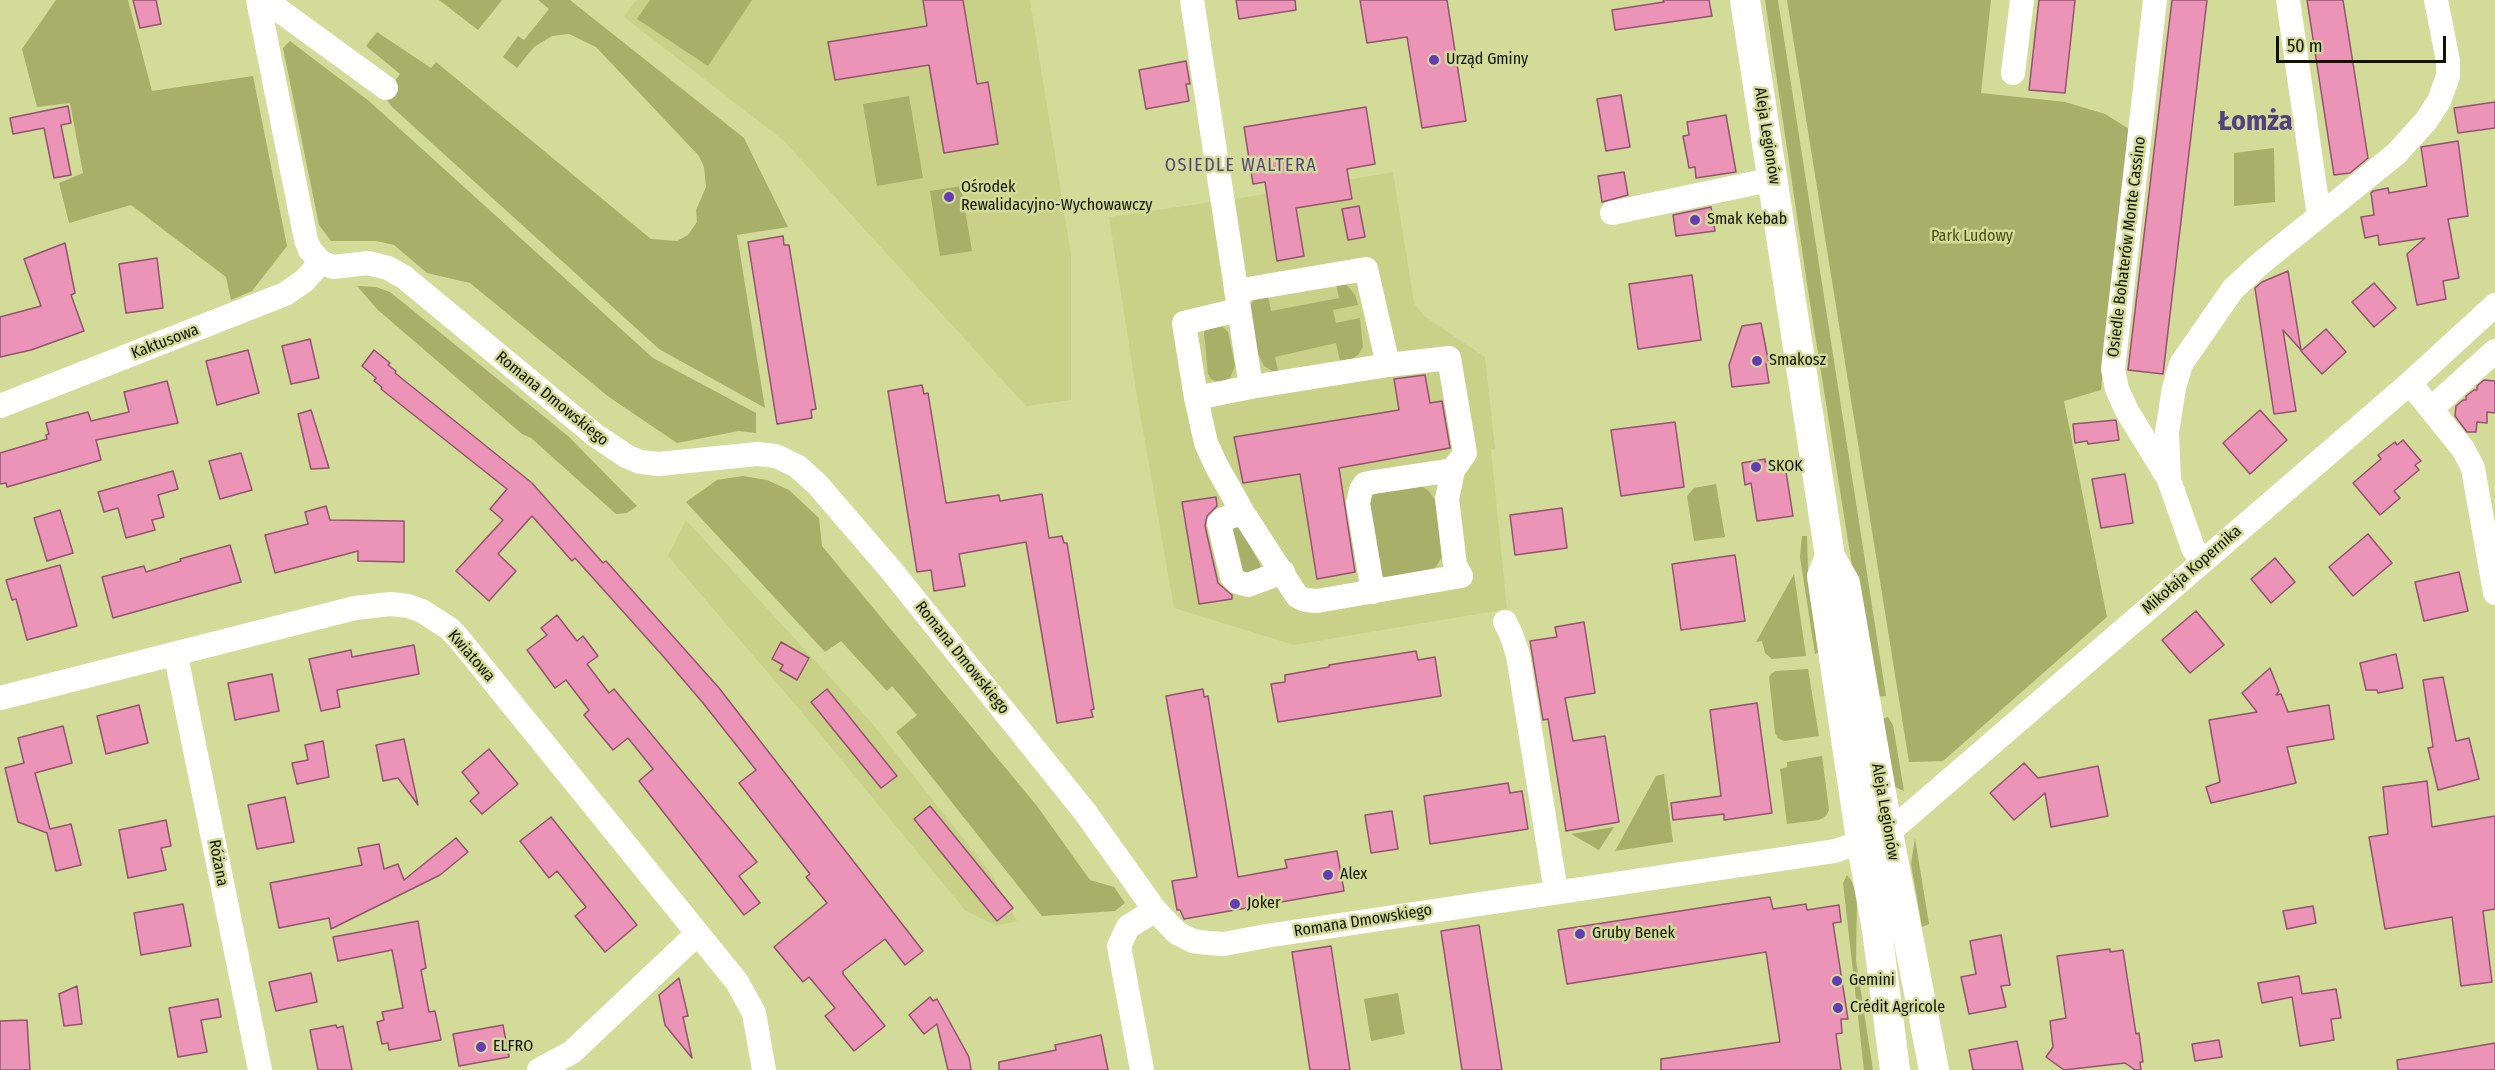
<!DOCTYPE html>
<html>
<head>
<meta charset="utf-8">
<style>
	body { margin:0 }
	#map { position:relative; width:2495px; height:1070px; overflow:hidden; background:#d3db99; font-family:"Fira Sans Condensed",sans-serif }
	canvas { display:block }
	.scale { position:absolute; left:2276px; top:36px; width:170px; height:27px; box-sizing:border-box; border:3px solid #121300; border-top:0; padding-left:8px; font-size:18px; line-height:21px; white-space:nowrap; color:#121300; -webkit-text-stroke:4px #d3db99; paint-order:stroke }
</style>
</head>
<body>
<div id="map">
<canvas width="2495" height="1070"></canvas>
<div class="scale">50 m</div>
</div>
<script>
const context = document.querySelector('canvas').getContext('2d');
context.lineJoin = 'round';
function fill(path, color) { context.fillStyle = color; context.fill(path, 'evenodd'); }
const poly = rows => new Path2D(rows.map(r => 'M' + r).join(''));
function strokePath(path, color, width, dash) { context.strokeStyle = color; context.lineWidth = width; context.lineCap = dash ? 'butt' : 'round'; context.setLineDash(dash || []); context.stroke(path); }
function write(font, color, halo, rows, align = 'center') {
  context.font = font + ' "Fira Sans Condensed",sans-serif'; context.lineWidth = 5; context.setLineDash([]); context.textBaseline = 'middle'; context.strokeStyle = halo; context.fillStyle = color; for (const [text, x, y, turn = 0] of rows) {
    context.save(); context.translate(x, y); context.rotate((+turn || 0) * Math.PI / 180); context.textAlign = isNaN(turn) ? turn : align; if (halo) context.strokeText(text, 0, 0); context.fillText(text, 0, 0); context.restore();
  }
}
const built = poly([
	[636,0,1030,0,1071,255,1071,400,1026,406,783,140,624,17],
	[1393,172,1414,303,1424,316,1485,357,1495,449,1491,450,1507,609,1294,645,1174,608,1137,396,1109,217,1247,197],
	[686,520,871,722,993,876,1017,921,996,926,965,910,811,723,668,556]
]);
const green = poly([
	[56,0,128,0,152,91,253,76,287,246,252,291,231,300,226,277,131,205,69,223,59,183,83,173,70,103,37,107,22,49],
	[439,0,502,0,478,30],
	[538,0,570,0,744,138,788,227,737,235,765,408,659,349,392,107,384,96,400,74,366,46,377,32,431,68,436,62,651,239,677,241,688,235,697,222,696,210,706,187,704,167,699,156,596,47,569,34,552,36,534,47,517,68,503,57,518,36,524,40,549,9],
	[650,0,752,0,708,66,637,19],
	[1765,0,1778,0,1886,696,1873,697,1809,297],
	[1787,0,1991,0,1981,93,2065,102,2105,114,2129,129,2101,390,2064,401,2107,617,1943,761,1909,762],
	[290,41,369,101,653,358,756,413,756,433,739,431,677,443,609,397,470,283,427,273,394,245,376,241,331,241,319,225,283,48],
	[909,96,923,178,877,186,863,104],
	[2274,148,2275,202,2234,206,2234,153],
	[961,186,972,251,940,256,930,191],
	[1335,278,1346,284,1355,295,1358,305,1333,310,1336,323,1360,318,1363,347,1358,355,1352,359,1340,361,1336,343,1275,357,1279,375,1264,366,1255,348,1250,305,1254,300,1267,292,1271,311,1339,298],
	[357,286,376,287,390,292,568,436,637,506,627,513,616,514,531,438,522,434,378,310],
	[1221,325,1228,332,1235,366,1230,378,1220,383,1211,379,1208,374,1204,332,1207,329],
	[743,476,767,480,789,490,819,518,822,546,1037,806,1090,880,1114,887,1125,903,1115,911,1042,916,896,732,917,715,892,686,887,691,841,641,825,652,686,502,717,480],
	[1418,484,1429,491,1438,505,1444,553,1434,570,1390,580,1382,576,1366,500,1372,491],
	[1716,484,1725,537,1694,541,1687,496,1694,488],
	[1231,522,1234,522,1241,530,1260,564,1261,569,1241,576],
	[1802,536,1807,536,1808,569,1820,652,1815,654,1800,557],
	[1794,574,1806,656,1772,659,1765,653,1762,641,1756,642],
	[1808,669,1819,736,1784,741,1778,738,1775,733,1769,677,1772,673,1776,671],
	[1888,717,1893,725,1904,791,1895,787,1877,720],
	[1822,756,1829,810,1826,816,1819,820,1787,824,1780,769,1787,767,1787,762],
	[1664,774,1673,842,1615,851,1656,776],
	[1614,827,1599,850,1571,834],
	[1915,838,1929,924,1922,927,1911,864],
	[1847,875,1852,882,1857,897,1856,960,1873,1070,1864,1070,1843,883],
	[1398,993,1405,1034,1371,1041,1364,999]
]);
const building = poly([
	[133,0,156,0,161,24,140,28,133,0],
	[923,0,963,0,977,84,988,82,998,144,944,153,929,65,835,80,828,42,927,26,923,0],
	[1236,0,1295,0,1296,10,1239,19,1236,0],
	[1360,0,1447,0,1466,121,1422,128,1407,37,1367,43,1360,0],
	[1663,0,1709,0,1712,16,1615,30,1612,10,1664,2,1663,0],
	[2039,0,2075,0,2065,93,2029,90,2039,0],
	[2172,0,2207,0,2163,374,2128,370,2172,0],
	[2307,0,2343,0,2368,158,2350,173,2334,175,2307,0],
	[1186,61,1190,84,1186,84,1189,101,1146,109,1139,70,1186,61],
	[1621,95,1630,147,1606,151,1597,99,1621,95],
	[2495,102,2495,128,2458,133,2454,108,2495,102],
	[68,106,71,123,61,125,71,175,54,178,44,128,13,134,10,118,68,106],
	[1366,107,1375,164,1347,169,1352,199,1296,208,1304,256,1277,261,1265,182,1253,184,1244,127,1366,107],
	[1726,115,1736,172,1696,178,1695,167,1689,168,1683,136,1689,135,1687,122,1726,115],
	[2458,141,2468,216,2448,219,2459,278,2443,281,2446,299,2417,305,2407,254,2425,238,2379,245,2378,235,2365,238,2361,217,2374,215,2371,193,2373,191,2388,188,2389,193,2427,186,2421,147,2458,141],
	[1624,172,1628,195,1602,202,1598,176,1624,172],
	[1359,206,1365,237,1348,240,1342,209,1359,206],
	[1711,207,1715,231,1676,236,1673,215,1711,207],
	[783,236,784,245,789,245,816,409,811,410,812,418,777,424,748,242,783,236],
	[65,243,75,293,71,295,84,331,31,350,0,357,0,317,41,306,24,259,65,243],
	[157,258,163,308,126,313,119,264,157,258],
	[2288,271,2301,350,2283,330,2296,411,2274,414,2255,288,2262,282,2288,271],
	[1692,275,1701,340,1638,349,1629,284,1692,275],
	[2374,283,2396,308,2374,327,2352,302,2374,283],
	[1761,323,1769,364,1766,364,1769,383,1732,387,1729,365,1742,326,1761,323],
	[2326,329,2346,352,2322,374,2301,351,2326,329],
	[310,339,319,378,291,384,282,346,310,339],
	[248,350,259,393,217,405,206,361,248,350],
	[374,350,390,363,388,365,396,371,395,373,532,483,603,563,606,561,719,688,923,951,905,965,885,939,843,971,843,974,885,1026,854,1051,825,1016,835,1008,809,977,803,982,774,947,827,903,806,877,810,874,739,783,756,770,703,703,662,655,575,558,572,561,532,516,498,554,516,571,489,601,456,571,503,520,490,509,507,489,381,389,382,387,374,381,376,378,362,366,374,350],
	[1425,375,1430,403,1442,401,1450,448,1339,468,1355,572,1317,579,1300,474,1243,483,1234,437,1399,410,1394,379,1425,375],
	[2484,380,2495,381,2495,413,2487,412,2487,423,2477,422,2476,432,2467,432,2455,416,2456,406,2463,400,2466,400,2466,396,2474,390,2477,390,2477,386,2484,380],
	[167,381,178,423,96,440,101,460,7,487,6,483,0,484,0,453,47,439,46,435,49,434,46,423,88,412,91,421,129,412,124,392,167,381],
	[922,385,924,394,928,393,946,503,999,495,1000,501,1042,494,1049,538,1062,536,1064,543,1067,543,1094,709,1091,710,1093,717,1057,723,1026,542,959,554,965,586,934,591,931,570,917,572,888,391,922,385],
	[311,410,329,468,311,469,298,414,311,410],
	[2260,410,2287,440,2250,474,2223,443,2260,410],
	[2116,420,2119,440,2088,444,2087,441,2075,443,2073,424,2116,420],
	[1675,422,1684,487,1621,496,1611,430,1675,422],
	[2403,440,2421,461,2415,465,2419,470,2394,491,2400,498,2380,515,2353,483,2381,459,2378,455,2395,442,2397,445,2403,440],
	[241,453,252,490,220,499,209,461,241,453],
	[1765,459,1765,462,1784,459,1793,516,1757,521,1751,483,1745,485,1742,463,1765,459],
	[173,471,178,489,158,495,164,517,152,520,155,530,126,538,118,508,104,512,98,492,173,471],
	[2125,474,2133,523,2101,528,2092,479,2125,474],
	[1216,497,1217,506,1207,516,1205,526,1218,583,1232,595,1232,599,1199,604,1182,502,1216,497],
	[326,506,330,520,404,521,404,562,358,561,358,551,275,573,265,535,308,524,305,512,326,506],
	[1562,508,1567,548,1515,555,1510,515,1562,508],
	[60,510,73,553,47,561,34,518,60,510],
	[2368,534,2392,563,2353,596,2329,567,2368,534],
	[230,545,241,582,113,618,102,577,144,566,146,572,181,561,180,559,230,545],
	[1735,555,1745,621,1681,630,1672,564,1735,555],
	[2275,558,2295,582,2271,603,2251,579,2275,558],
	[60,565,77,626,27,640,16,599,12,600,6,580,60,565],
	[2459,572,2468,611,2424,621,2415,582,2459,572],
	[2196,611,2224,645,2190,673,2162,640,2196,611],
	[557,615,577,641,583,636,598,656,587,664,609,693,614,689,757,862,739,876,760,903,744,915,639,781,653,769,628,738,613,750,584,715,589,710,566,680,555,688,527,650,547,635,541,628,557,615],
	[1584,622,1595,693,1565,698,1573,741,1605,736,1619,822,1566,831,1548,719,1543,720,1530,641,1557,637,1555,627,1584,622],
	[781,642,809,658,797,680,780,670,783,665,772,659,781,642],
	[414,645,419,674,337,690,340,707,321,711,309,659,351,650,352,657,414,645],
	[1416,651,1418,660,1435,657,1441,696,1278,722,1271,684,1285,682,1285,675,1329,667,1329,665,1416,651],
	[2396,654,2403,688,2378,693,2377,690,2366,690,2360,663,2396,654],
	[2270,668,2279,691,2276,695,2281,694,2288,712,2329,705,2334,739,2287,747,2296,783,2211,803,2206,787,2220,782,2209,720,2257,712,2242,693,2270,668],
	[272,674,279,711,235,720,228,683,272,674],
	[2443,677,2456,741,2469,738,2479,779,2438,790,2428,748,2433,747,2423,680,2443,677],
	[827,689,897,776,881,788,811,702,827,689],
	[1203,689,1204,697,1208,696,1238,877,1287,868,1285,860,1337,851,1344,891,1184,919,1180,910,1177,910,1172,881,1197,877,1166,696,1203,689],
	[1757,703,1772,813,1724,820,1724,814,1673,820,1671,803,1721,796,1710,710,1757,703],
	[139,705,148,743,106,754,97,716,139,705],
	[63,726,72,763,35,773,50,829,71,824,81,865,56,871,47,833,18,822,5,768,24,763,18,738,63,726],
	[404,739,418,805,398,778,383,781,376,745,404,739],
	[323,741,329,777,297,784,292,763,308,760,305,745,323,741],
	[489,749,518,784,482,814,470,801,479,793,462,772,489,749],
	[2024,763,2038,778,2098,766,2108,816,2051,827,2045,793,2014,820,1990,793,2024,763],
	[2427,781,2432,827,2495,816,2495,909,2483,911,2492,982,2461,986,2452,917,2385,929,2369,837,2388,834,2383,787,2427,781],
	[1508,783,1510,793,1522,791,1528,829,1430,844,1424,796,1508,783],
	[285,797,294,842,257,849,248,805,285,797],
	[930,806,1013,908,997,921,914,819,930,806],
	[1392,811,1398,849,1371,853,1365,815,1392,811],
	[551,817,637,925,605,952,575,916,586,907,557,871,549,878,520,841,551,817],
	[166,820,171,846,161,848,166,870,128,878,119,830,166,820],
	[456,838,468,852,440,875,331,929,329,918,279,928,270,883,362,865,358,848,379,844,384,869,398,864,404,880,456,838],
	[1770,897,1773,909,1806,904,1807,910,1839,905,1841,922,1833,923,1848,1019,1841,1019,1842,1033,1836,1034,1841,1070,1661,1070,1661,1059,1780,1042,1766,952,1567,984,1558,930,1770,897],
	[183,904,191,946,141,955,134,913,183,904],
	[2313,906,2316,923,2287,929,2283,911,2313,906],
	[418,921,426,968,421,970,429,1012,435,1011,441,1040,389,1050,388,1043,382,1044,377,1022,384,1020,382,1012,403,1008,392,950,338,961,333,937,418,921],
	[1479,925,1502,1070,1462,1070,1441,931,1479,925],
	[2001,935,2010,985,2001,986,2006,1007,1969,1014,1961,977,1976,974,1970,941,2001,935],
	[1331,946,1350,1070,1310,1070,1292,952,1331,946],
	[2110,949,2110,952,2123,950,2136,1034,2139,1033,2143,1062,2140,1062,2141,1070,2135,1070,2125,1063,2064,1070,2046,1057,2053,1047,2050,1021,2066,1018,2057,956,2110,949],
	[311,973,317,1002,276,1011,269,982,311,973],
	[2299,976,2302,994,2336,989,2341,1018,2331,1019,2334,1040,2300,1046,2292,997,2262,1003,2258,983,2299,976],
	[679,978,688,1016,683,1017,692,1058,665,1025,659,995,679,978],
	[77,986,82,1024,64,1026,59,994,77,986],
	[930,997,933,1001,937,999,969,1057,971,1070,948,1070,937,1024,924,1034,909,1015,930,997],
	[218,999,221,1017,201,1020,207,1052,178,1057,169,1008,218,999],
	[27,1020,30,1070,0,1070,0,1021,27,1020],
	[336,1025,337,1028,343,1026,352,1070,318,1070,310,1030,336,1025],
	[503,1025,509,1057,459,1066,453,1034,503,1025],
	[1101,1035,1108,1070,999,1070,999,1062,1056,1050,1055,1045,1101,1035],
	[2219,1040,2222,1057,2195,1061,2192,1044,2219,1040],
	[2017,1041,2023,1070,1973,1070,1969,1050,2017,1041],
	[2495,1043,2495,1070,2398,1070,2397,1060,2495,1043]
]);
const minor = poly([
	[258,0,306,240,310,250,321,262,333,267,368,263,388,268,404,277,595,435,626,456,640,462,659,464,757,454,776,456,797,466,817,484,891,570,1085,812,1155,910,1177,933,1193,941,1208,943,1224,944,1266,936,1835,851,1888,833,2410,383,2495,305],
	[265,0,386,88],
	[1192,0,1251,387,1388,365,1449,358,1465,453,1453,470,1447,499,1455,565,1461,576,1317,601,1305,600,1297,596,1243,513,1216,465,1206,443,1196,398,1184,323,1238,310],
	[2155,0,2113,369,2117,389,2127,411,2168,478],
	[2288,0,2319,216],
	[2013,73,2022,0],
	[1612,213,1774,179],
	[1236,291,1366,269,1388,365],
	[2410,383,2463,449,2473,468,2495,593],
	[1196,398,1251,387],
	[0,406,285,294,304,281,321,262],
	[2431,409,2495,351],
	[1243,513,1223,519,1219,523,1232,577,1237,582,1248,585,1283,572],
	[2202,560,2193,548,2169,480,2167,432,2174,388,2181,364,2233,289,2261,263,2396,154,2426,121,2439,101,2448,76,2448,61,2436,0],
	[1373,592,1358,503,1361,490,1365,484,1374,482,1453,470],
	[1505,622,1511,634,1518,655,1556,892],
	[176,656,260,1070],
	[0,698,355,608,391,604,408,606,422,611,450,629,460,640,737,982,754,1013,764,1070],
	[539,1070,572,1052,697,934],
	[1142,1070,1119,946,1128,927,1155,910]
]);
const major = poly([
	[1745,0,1830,557,1845,583,1888,833,1934,1070],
	[1830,557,1822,576,1861,840,1877,930,1895,1070]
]);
const markers = [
	[1434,60,6,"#643cb4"],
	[949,197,6,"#643cb4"],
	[1695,220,6,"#643cb4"],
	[1757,361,6,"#643cb4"],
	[1756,467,6,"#643cb4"],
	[1328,875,6,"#643cb4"],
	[1235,904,6,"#643cb4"],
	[1580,934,6,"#643cb4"],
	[1837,981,6,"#643cb4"],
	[1838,1008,6,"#643cb4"],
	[481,1047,6,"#643cb4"]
];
const poiNames = [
	["Urząd Gminy",1446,60],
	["Ośrodek",961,188],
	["Rewalidacyjno-Wychowawczy",961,206],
	["Smak Kebab",1707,220],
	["Smakosz",1769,361],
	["SKOK",1768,467],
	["Alex",1340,875],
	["Joker",1247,904],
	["Gruby Benek",1592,934],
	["Gemini",1849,981],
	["Crédit Agricole",1850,1008],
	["ELFRO",493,1047]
];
const streetNames = [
	["Aleja Legionów",1767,136,81],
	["Osiedle Bohaterów Monte Cassino",2127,247,-83],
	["Kaktusowa",165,342,-21],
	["Romana Dmowskiego",552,399,39],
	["Mikołaja Kopernika",2192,570,-41],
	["Kwiatowa",471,656,49],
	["Romana Dmowskiego",962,658,51],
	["Aleja Legionów",1885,812,80],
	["Różana",218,863,79],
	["Romana Dmowskiego",1363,921,-9]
];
const parkNames = [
	["Park Ludowy",1972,237]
];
const neighbourhoodNames = [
	["OSIEDLE WALTERA",1241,166]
];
const townNames = [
	["Łomża",2255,122]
];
fill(built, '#c8d187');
fill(green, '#a7af68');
fill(building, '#eb94b8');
strokePath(building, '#91546e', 1.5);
strokePath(minor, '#fff', 24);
strokePath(major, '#fff', 30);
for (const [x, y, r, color] of markers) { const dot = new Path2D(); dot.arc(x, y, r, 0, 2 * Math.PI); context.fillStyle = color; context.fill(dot); strokePath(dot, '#d3db99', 2); }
write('16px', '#121300', '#d3db99', poiNames, 'left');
write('16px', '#121300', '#d3db99', streetNames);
write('16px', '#4a4f0c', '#d3db99', parkNames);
context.letterSpacing = '1.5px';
write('18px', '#51417f', '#d3db99', neighbourhoodNames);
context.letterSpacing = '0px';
write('bold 28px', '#51417f', '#d3db99', townNames);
</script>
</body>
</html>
